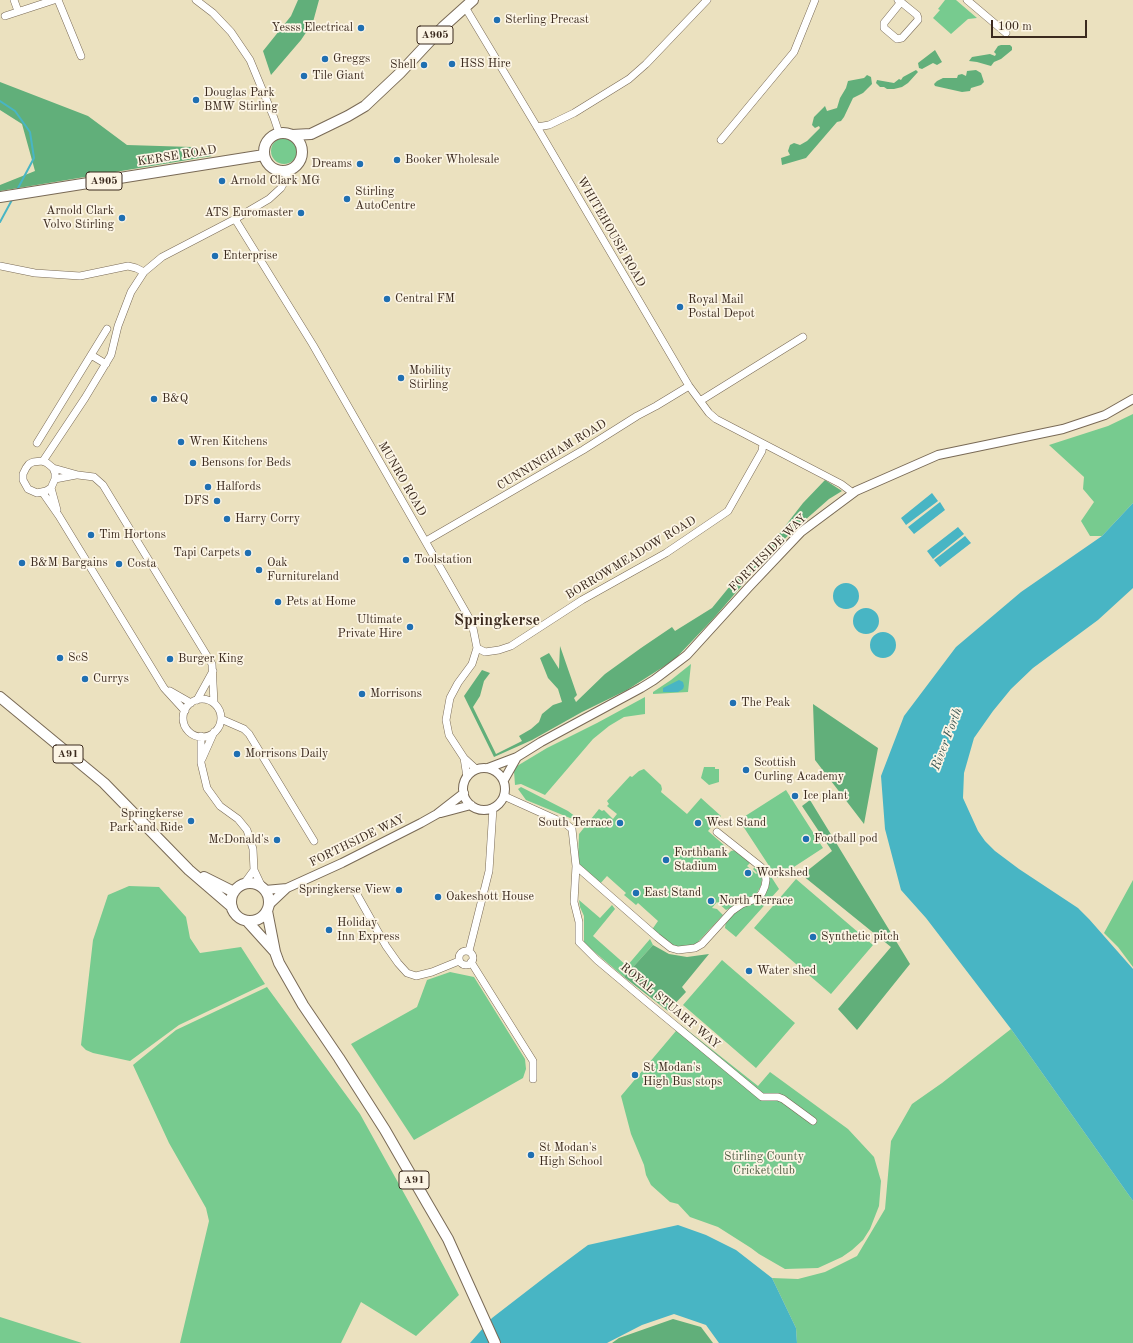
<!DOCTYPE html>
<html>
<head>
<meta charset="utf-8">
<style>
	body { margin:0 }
	#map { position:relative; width:1133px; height:1343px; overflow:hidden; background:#ebe1bf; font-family:"Old Standard TT",serif }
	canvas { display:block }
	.scale { position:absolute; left:991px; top:20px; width:96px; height:18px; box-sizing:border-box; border:2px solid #3b2a1e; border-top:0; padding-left:5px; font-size:12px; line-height:14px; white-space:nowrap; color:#3b2a1e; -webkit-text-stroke:3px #fcf5e5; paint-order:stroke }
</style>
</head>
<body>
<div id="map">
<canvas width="1133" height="1343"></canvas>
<div class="scale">100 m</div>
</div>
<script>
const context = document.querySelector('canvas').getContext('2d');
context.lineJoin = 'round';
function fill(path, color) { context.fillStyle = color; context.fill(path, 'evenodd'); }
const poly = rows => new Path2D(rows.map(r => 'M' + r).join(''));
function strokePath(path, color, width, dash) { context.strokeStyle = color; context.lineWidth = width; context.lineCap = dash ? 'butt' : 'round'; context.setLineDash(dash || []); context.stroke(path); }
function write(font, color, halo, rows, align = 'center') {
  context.font = font + ' "Old Standard TT",serif'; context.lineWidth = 3.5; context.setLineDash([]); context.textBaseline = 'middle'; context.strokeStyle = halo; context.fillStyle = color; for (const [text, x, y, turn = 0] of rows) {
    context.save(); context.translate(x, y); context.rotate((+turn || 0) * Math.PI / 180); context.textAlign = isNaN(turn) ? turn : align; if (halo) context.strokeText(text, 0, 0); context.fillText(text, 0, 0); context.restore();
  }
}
const green = poly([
	[945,0,956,0,977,18,968,19,951,34,933,18,940,10,938,9],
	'271 151a13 13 0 1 1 26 0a13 13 0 1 1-26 0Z',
	[1133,414,1133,503,1102,536,1090,536,1081,521,1094,502,1083,489,1084,477,1049,445,1108,426],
	[691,664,688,692,653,694,653,692,671,680],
	[645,697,645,714,624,717,609,726,593,739,545,795,521,784,515,785,514,771,517,766,547,748,597,723],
	[704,767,715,767,715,769,719,769,719,782,709,785,701,778],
	[644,769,661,785,662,789,661,792,687,814,701,798,721,816,708,831,725,846,721,851,727,855,731,851,735,850,750,863,747,866,756,874,757,873,753,869,755,867,758,869,761,874,762,879,761,886,755,896,726,910,717,902,712,908,717,909,723,915,696,944,688,946,680,947,671,946,651,931,658,921,638,903,636,905,624,895,626,893,607,876,599,885,580,865,578,860,579,834,599,809,602,811,604,810,613,819,617,814,607,806,609,804,607,801,630,776,632,777,639,771],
	[521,787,568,811,576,817,570,818,526,800,518,789],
	[786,790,823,848,777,878,739,820],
	[763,864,779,889,736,937,725,928,726,920,742,907,752,904,766,886,761,865],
	[796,879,873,945,831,994,754,928],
	[1133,880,1133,967,1118,947,1104,933],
	[129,886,159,887,186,917,190,938,200,953,241,947,265,984,179,1025,130,1061,93,1053,86,1050,81,1045,93,940,108,895],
	[579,900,600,918,612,905,615,909,593,936,627,966,650,939,653,945,624,977,584,943,584,916,580,907],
	[722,960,795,1023,756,1068,683,1005],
	[450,972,474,977,525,1059,526,1069,523,1078,414,1140,351,1044,417,1007,427,980],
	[267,987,360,1114,420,1222,459,1295,416,1336,361,1302,341,1343,180,1343,209,1221,206,1208,169,1143,133,1065,176,1030],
	[681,1025,758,1086,770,1072,848,1129,874,1157,881,1181,879,1206,870,1229,863,1240,852,1250,842,1257,818,1268,785,1269,759,1254,751,1248,718,1227,690,1217,678,1204,670,1202,651,1185,646,1175,644,1165,631,1134,621,1096],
	[1011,1029,1133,1201,1133,1343,797,1343,796,1328,772,1278,798,1279,825,1272,857,1256,885,1209,891,1141,912,1104,942,1083],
	[0,1317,82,1343,0,1343]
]);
const forest = poly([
	[298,0,319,0,313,22,301,40,271,75,263,51,291,16],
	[1001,45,1010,45,1012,47,1012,50,1001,59,994,62,991,66,977,62,969,61,972,57,990,54,995,56,996,54,994,52,998,46],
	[935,50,942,62,937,65,933,63,922,69,919,68,918,63],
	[916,70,918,72,908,83,902,87,894,89,887,89,884,87,880,87,876,83,877,80,894,83,899,79,901,80,903,77],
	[976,70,981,73,984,82,981,85,971,88,970,91,962,92,935,86,934,84,937,81,943,78,957,78,958,75,962,74,966,76,967,71],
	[867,75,871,77,872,84,863,93,853,98,844,117,841,121,837,122,806,158,782,165,781,158,790,155,788,151,790,145,794,143,800,145,807,141,820,128,819,126,815,128,812,125,814,117,825,106,827,111,837,108,840,98,846,88,848,81,864,78],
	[0,82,88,116,127,145,192,147,212,156,0,191,0,185,35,171,22,124,0,110],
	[825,480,842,491,829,499,796,528,771,552,713,619,674,660,627,690,582,712,532,740,494,757,464,696,482,670,490,673,484,681,480,696,473,707,496,754,522,741,519,736,531,729,539,722,542,714,553,705,562,702,558,689,548,678,540,658,549,653,559,669,560,646,577,695,574,698,576,702,605,674,641,648,672,627,675,631,712,608,748,564,752,565,760,556,767,545,772,543,803,503],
	[813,704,878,748,864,824,815,760],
	[810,800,910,964,857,1030,838,1009,891,947,802,875,832,851,802,806],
	[653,945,669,954,687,957,709,954,682,987,686,992,668,1011,624,977],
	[673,1319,701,1327,713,1343,612,1343,619,1338]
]);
const water = poly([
	[932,493,938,501,906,525,901,518],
	[940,502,945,510,914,534,908,527],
	[1133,503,1133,588,1098,620,1033,668,1011,689,993,711,974,738,964,773,963,798,978,831,985,841,995,851,1019,869,1078,908,1089,919,1133,969,1133,1201,1011,1029,926,918,901,890,885,829,881,776,904,716,956,647,1021,592,1102,536],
	[958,527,964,534,933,559,927,551],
	[965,536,971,543,940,567,934,560],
	'833 596a13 13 0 1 1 26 0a13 13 0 1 1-26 0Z',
	'853 621a13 13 0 1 1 26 0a13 13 0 1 1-26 0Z',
	'870 645a13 13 0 1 1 26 0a13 13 0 1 1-26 0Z',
	[679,680,683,682,684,686,683,689,678,692,663,692,663,688],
	[678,1225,706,1235,736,1250,772,1278,796,1328,797,1343,719,1343,706,1325,674,1314,642,1325,607,1343,470,1343,492,1318,549,1274,588,1245]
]);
const stream = poly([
	[0,101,15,111,30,132,34,158,17,190],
	[0,222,13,198]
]);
const minor = poly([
	[14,0,18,11],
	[58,0,81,56],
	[196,0,213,13,231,32,250,60,274,118,279,133],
	[898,0,901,2,917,15,918,18,918,20,902,38,897,39,884,28,884,23,901,2],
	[967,0,1006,33],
	[465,7,537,127,689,386,709,413,716,419,841,484,853,493],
	[5,16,54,0],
	[537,127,549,125,574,113,629,79,646,64,707,0],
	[721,140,794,52,815,0],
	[235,219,313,345,472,623,477,648,472,664,458,683,450,698,446,720,449,735,464,758],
	[0,266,35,273,80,276,128,266,136,268,144,272],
	[91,355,106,364],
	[700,401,803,337],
	[37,443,107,329],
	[43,461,85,398,111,355,118,326,131,292,144,272,162,257,235,219,269,199,281,188,290,171],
	[53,468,78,475,94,477,103,485,212,664,214,703],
	[55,479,76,475],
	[51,488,46,491,37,493,28,489,23,480,23,474,26,468,29,464,33,462,42,461,47,463,53,468,55,473,55,479,51,488,57,510],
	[43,493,59,516,164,688,185,711],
	[426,541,583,450,637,416,656,406,689,386],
	[477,648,485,652,499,650,511,646,582,600,666,553,728,511,762,451,763,444],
	[170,691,191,703],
	'183 718a19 19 0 1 1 38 0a19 19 0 1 1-38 0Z',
	[197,700,213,671],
	[221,719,244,729,249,734,314,841],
	[201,736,201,763,207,788,220,806,238,819,247,830,253,849,254,870,262,887],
	[202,759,214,732],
	[467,777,464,758,476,769],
	[504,796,566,824,572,829,576,866,657,937,671,948,678,950,695,948,702,944,732,911,742,904,758,898,762,893,765,886,766,880,765,873,761,867,717,832],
	[576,866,574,902,579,922,579,942,597,960,647,1002,762,1097,778,1097,783,1099,813,1121],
	[243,885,254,870],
	[355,891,386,946,398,963,407,973,416,976,432,972,459,961],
	'459 958a7 7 0 1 1 14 0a7 7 0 1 1-14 0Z',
	[469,951,489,871,493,808],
	[471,962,533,1061,533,1079]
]);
const tertiary = poly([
	[488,768,517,757,541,742,641,688,654,680,687,655,748,588,801,532,856,491,938,455,1063,429,1105,415,1133,399],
	'463 789a21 21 0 1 1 42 0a21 21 0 1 1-42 0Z',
	[504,780,517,757],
	[441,813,471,805],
	[265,890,287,888],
	[269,905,287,888,342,863,421,823,437,814,464,793]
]);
const primary = poly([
	'264 152a19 19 0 1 1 38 0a19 19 0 1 1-38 0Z',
	[292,135,311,134,348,116,365,106,400,73,443,27,473,0],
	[0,197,264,155],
	[0,697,104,783,189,870,232,907],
	[204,877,234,892],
	'231 902a19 19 0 1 1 38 0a19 19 0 1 1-38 0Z',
	[267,911,275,952,279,963,303,1005,339,1058,385,1130,427,1203,448,1239,495,1343],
	[247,921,275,952]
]);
const markers = [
	[497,20,4,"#1f6fb2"],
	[361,28,4,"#1f6fb2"],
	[325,59,4,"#1f6fb2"],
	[452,64,4,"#1f6fb2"],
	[424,65,4,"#1f6fb2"],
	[304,76,4,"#1f6fb2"],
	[196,100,4,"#1f6fb2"],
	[397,160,4,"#1f6fb2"],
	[360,164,4,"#1f6fb2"],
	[222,181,4,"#1f6fb2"],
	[347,199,4,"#1f6fb2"],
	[301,213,4,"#1f6fb2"],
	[122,218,4,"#1f6fb2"],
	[215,256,4,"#1f6fb2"],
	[387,299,4,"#1f6fb2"],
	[680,307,4,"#1f6fb2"],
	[401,378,4,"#1f6fb2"],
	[154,399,4,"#1f6fb2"],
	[181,442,4,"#1f6fb2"],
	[193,463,4,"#1f6fb2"],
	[208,487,4,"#1f6fb2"],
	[217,501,4,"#1f6fb2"],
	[227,519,4,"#1f6fb2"],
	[91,535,4,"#1f6fb2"],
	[248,553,4,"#1f6fb2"],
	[406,560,4,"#1f6fb2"],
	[22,563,4,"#1f6fb2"],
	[119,564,4,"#1f6fb2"],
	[259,570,4,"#1f6fb2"],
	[278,602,4,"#1f6fb2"],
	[410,627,4,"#1f6fb2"],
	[60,658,4,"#1f6fb2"],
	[170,659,4,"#1f6fb2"],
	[85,679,4,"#1f6fb2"],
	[362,694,4,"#1f6fb2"],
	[733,703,4,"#1f6fb2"],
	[237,754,4,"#1f6fb2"],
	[746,770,4,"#1f6fb2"],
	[795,796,4,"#1f6fb2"],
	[191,821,4,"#1f6fb2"],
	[620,823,4,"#1f6fb2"],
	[698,823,4,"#1f6fb2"],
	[806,839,4,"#1f6fb2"],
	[277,840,4,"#1f6fb2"],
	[666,860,4,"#1f6fb2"],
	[748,873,4,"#1f6fb2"],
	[399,890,4,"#1f6fb2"],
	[636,893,4,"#1f6fb2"],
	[438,897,4,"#1f6fb2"],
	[711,901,4,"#1f6fb2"],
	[329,930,4,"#1f6fb2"],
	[813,937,4,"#1f6fb2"],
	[749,971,4,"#1f6fb2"],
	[635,1075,4,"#1f6fb2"],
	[531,1155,4,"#1f6fb2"]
];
const shields = [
	[435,35,36],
	[104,181,36],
	[68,754,30],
	[414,1180,30]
];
const shieldNames = [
	["A905",435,35],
	["A905",104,181],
	["A91",68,754],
	["A91",414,1180]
];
const poiNames = [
	["Sterling Precast",505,20],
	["Yesss Electrical",353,28,"right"],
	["Greggs",333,59],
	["HSS Hire",460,64],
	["Shell",416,65,"right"],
	["Tile Giant",312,76],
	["Douglas Park",204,93],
	["BMW Stirling",204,107],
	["Booker Wholesale",405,160],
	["Dreams",352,164,"right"],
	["Arnold Clark MG",230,181],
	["Stirling",355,192],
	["AutoCentre",355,206],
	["Arnold Clark",114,211,"right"],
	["Volvo Stirling",114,225,"right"],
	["ATS Euromaster",293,213,"right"],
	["Enterprise",223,256],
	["Central FM",395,299],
	["Royal Mail",688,300],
	["Postal Depot",688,314],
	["Mobility",409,371],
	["Stirling",409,385],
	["B&Q",162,399],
	["Wren Kitchens",189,442],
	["Bensons for Beds",201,463],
	["Halfords",216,487],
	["DFS",209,501,"right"],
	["Harry Corry",235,519],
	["Tim Hortons",99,535],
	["Tapi Carpets",240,553,"right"],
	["Toolstation",414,560],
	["B&M Bargains",30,563],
	["Oak",267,563],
	["Furnitureland",267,577],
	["Costa",127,564],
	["Pets at Home",286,602],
	["Ultimate",402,620,"right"],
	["Private Hire",402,634,"right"],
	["ScS",68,658],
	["Burger King",178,659],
	["Currys",93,679],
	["Morrisons",370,694],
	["The Peak",741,703],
	["Morrisons Daily",245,754],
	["Scottish",754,763],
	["Curling Academy",754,777],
	["Ice plant",803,796],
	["Springkerse",183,814,"right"],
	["Park and Ride",183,828,"right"],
	["South Terrace",612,823,"right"],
	["West Stand",706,823],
	["Football pod",814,839],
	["McDonald's",269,840,"right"],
	["Forthbank",674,853],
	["Stadium",674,867],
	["Workshed",756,873],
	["Springkerse View",391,890,"right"],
	["East Stand",644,893],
	["Oakeshott House",446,897],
	["North Terrace",719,901],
	["Holiday",337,923],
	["Inn Express",337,937],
	["Synthetic pitch",821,937],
	["Water shed",757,971],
	["St Modan's",643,1068],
	["High Bus stops",643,1082],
	["St Modan's",539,1148],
	["High School",539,1162]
];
const streetNames = [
	["KERSE ROAD",177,156,-9],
	["WHITEHOUSE ROAD",611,232,60],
	["CUNNINGHAM ROAD",552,455,-31],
	["MUNRO ROAD",402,479,60],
	["FORTHSIDE WAY",768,553,-45],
	["BORROWMEADOW ROAD",631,558,-31],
	["FORTHSIDE WAY",357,841,-26],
	["ROYAL STUART WAY",670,1006,40]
];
const parkNames = [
	["Stirling County",764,1157],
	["Cricket club",764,1171]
];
const waterNames = [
	["River Forth",947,739,-69]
];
const districtNames = [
	["Springkerse",497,621]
];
fill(green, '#77cb8f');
fill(forest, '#61af7a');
fill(water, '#48b5c4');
strokePath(stream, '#48b5c4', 2);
strokePath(minor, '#796a56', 8);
strokePath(tertiary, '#796a56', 10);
strokePath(primary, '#796a56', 12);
strokePath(minor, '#fff', 7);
strokePath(tertiary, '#fff', 8);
strokePath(primary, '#fff', 10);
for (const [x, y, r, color] of markers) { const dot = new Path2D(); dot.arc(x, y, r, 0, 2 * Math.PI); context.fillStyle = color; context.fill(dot); strokePath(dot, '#fcf5e5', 1.5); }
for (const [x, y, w] of shields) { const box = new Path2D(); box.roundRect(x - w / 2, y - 9, w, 18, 3); context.fillStyle = '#fcf5e5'; context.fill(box); strokePath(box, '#3b2a1e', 1); }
write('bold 11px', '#3b2a1e', null, shieldNames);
write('12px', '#3b2a1e', '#fcf5e5', poiNames, 'left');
write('12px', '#3b2a1e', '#fcf5e5', streetNames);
write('12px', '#4d5a40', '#fcf5e5', parkNames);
write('italic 13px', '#405b58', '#fcf5e5', waterNames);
write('bold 16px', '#3b2a1e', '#fcf5e5', districtNames);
</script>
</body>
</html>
